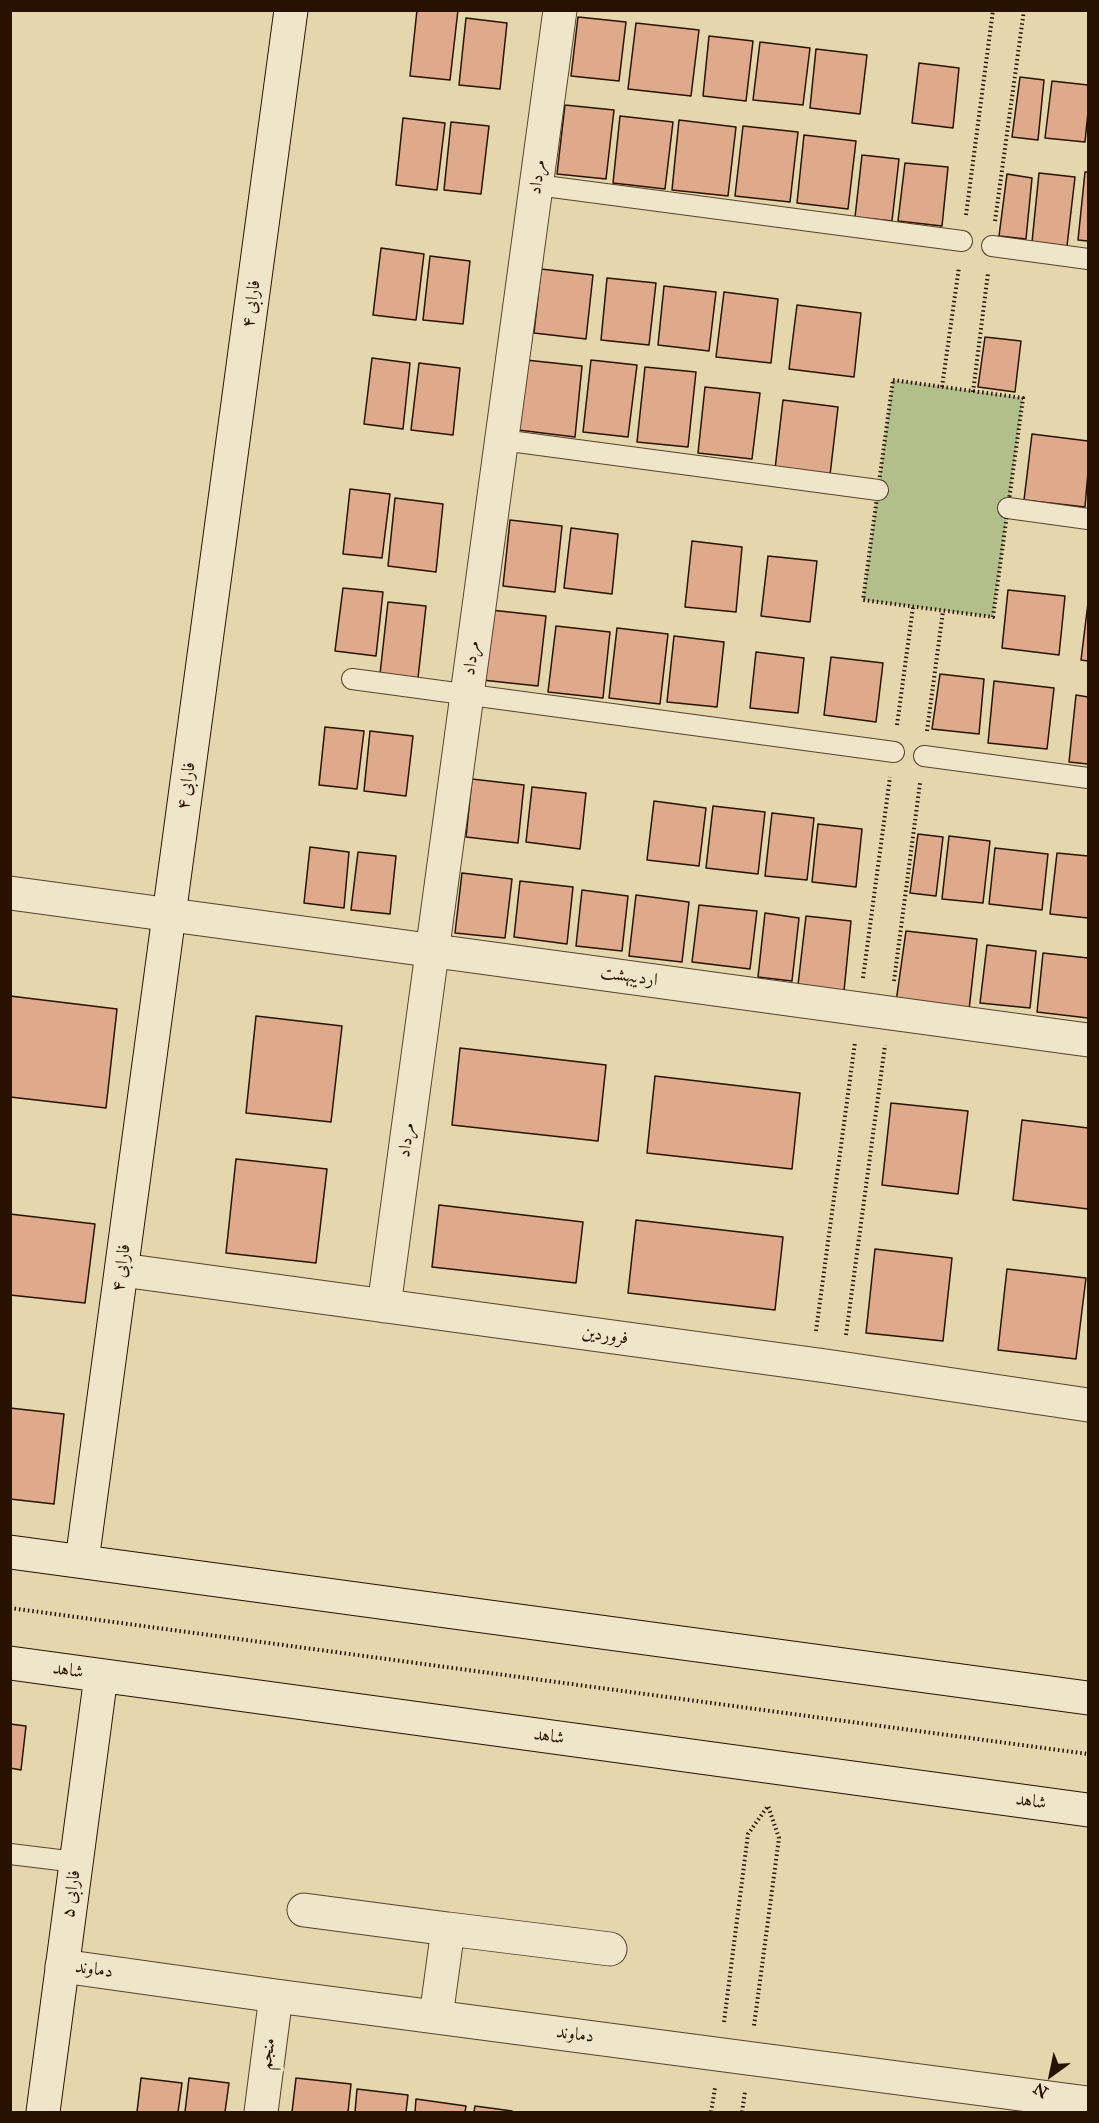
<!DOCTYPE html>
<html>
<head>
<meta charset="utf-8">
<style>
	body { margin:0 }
	#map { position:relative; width:1099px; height:2123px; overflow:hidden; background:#e5d7ad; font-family:"IM FELL Great Primer",serif }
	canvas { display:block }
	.frame { position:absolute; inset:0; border:12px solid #291100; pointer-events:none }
	.north { position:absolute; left:1021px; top:2045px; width:60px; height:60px; -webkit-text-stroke:4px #eee5ca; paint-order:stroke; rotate:213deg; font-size:16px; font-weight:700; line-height:24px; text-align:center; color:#291100 }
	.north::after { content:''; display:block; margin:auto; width:21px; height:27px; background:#291100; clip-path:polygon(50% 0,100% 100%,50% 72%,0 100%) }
</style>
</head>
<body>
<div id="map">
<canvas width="1099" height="2123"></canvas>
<div class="frame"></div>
<div class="north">N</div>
</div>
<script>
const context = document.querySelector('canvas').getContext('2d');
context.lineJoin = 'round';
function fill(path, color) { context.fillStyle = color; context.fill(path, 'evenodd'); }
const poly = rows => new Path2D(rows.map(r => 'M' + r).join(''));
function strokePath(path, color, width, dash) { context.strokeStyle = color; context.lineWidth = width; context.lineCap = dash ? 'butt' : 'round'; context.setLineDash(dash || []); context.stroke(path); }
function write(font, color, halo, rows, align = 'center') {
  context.font = font + ' "IM FELL Great Primer",Amiri,serif'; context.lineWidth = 6; context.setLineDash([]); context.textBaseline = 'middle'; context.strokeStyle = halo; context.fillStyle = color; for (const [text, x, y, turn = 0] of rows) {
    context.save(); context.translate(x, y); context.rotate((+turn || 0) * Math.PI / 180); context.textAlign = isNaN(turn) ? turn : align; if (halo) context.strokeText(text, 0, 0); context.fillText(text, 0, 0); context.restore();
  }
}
const green = poly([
	[893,380,1023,398,993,617,863,600]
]);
const building = poly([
	[417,10,458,10,450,80,410,76,417,10],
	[578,17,626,22,619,81,571,76,578,17],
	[466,18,507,23,500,89,459,85,466,18],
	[636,23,699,30,691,96,628,89,636,23],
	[709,36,753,41,746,101,703,96,709,36],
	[760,42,810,48,803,105,753,100,760,42],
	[816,49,867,55,860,114,810,108,816,49],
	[919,63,959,68,953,128,912,123,919,63],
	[1020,77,1044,80,1038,140,1012,137,1020,77],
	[1052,81,1088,85,1088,112,1085,142,1045,138,1052,81],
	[565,105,614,110,606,179,557,174,565,105],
	[620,116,673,122,665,189,613,183,620,116],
	[403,118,445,123,437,190,396,185,403,118],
	[679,120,736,127,728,196,672,190,679,120],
	[451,122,489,126,481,194,444,190,451,122],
	[743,126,798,132,790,202,735,196,743,126],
	[804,135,856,141,848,209,797,203,804,135],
	[862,155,899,159,892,221,855,217,862,155],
	[905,163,948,167,942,226,898,221,905,163],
	[1085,172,1088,172,1088,241,1078,240,1085,172],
	[1039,173,1075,177,1067,246,1032,242,1039,173],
	[1007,174,1032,178,1026,239,999,236,1007,174],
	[381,248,424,254,416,320,373,315,381,248],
	[430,256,470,261,463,324,423,320,430,256],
	[541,269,593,275,586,339,534,333,541,269],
	[607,278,656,283,649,345,601,340,607,278],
	[664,286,716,292,709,351,658,345,664,286],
	[724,292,778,299,771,363,716,357,724,292],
	[797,305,861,313,854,377,789,369,797,305],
	[985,337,1021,341,1015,392,978,387,985,337],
	[372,358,410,363,403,429,364,424,372,358],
	[526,360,582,366,575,437,518,430,526,360],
	[591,360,637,365,628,437,583,432,591,360],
	[419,363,460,368,453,435,411,430,419,363],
	[645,367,696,372,688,447,637,442,645,367],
	[705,387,760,393,752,459,698,453,705,387],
	[783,400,838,407,830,475,775,469,783,400],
	[1032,434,1088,441,1088,472,1085,507,1024,500,1032,434],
	[350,489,390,494,382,558,343,554,350,489],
	[395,498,443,504,436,572,388,566,395,498],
	[510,520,562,526,555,592,503,586,510,520],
	[571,528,618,534,612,594,564,588,571,528],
	[692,541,742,547,736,612,685,607,692,541],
	[768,556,817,561,810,622,761,616,768,556],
	[343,588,383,592,376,656,335,651,343,588],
	[1008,590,1065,596,1059,655,1002,648,1008,590],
	[388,602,426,606,418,678,380,674,388,602],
	[1088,603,1088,661,1081,660,1088,603],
	[491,610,546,616,538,686,482,680,491,610],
	[556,626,610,632,603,698,548,692,556,626],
	[617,628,668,634,660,704,609,698,617,628],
	[674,636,724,642,717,707,667,702,674,636],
	[756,652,804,658,798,713,750,708,756,652],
	[831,657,883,663,876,722,824,715,831,657],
	[940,674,984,679,979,734,932,729,940,674],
	[994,681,1054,688,1047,749,988,743,994,681],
	[1076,695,1088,697,1088,764,1069,762,1076,695],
	[325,727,364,731,357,789,319,785,325,727],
	[370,731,413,736,406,796,364,791,370,731],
	[472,779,524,785,518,843,466,837,472,779],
	[532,787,586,793,580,849,526,842,532,787],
	[654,801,706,808,699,866,647,860,654,801],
	[713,806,765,812,758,874,706,868,713,806],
	[772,813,814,818,807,880,765,876,772,813],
	[818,824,862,829,856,887,812,882,818,824],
	[918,834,943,837,936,896,910,893,918,834],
	[949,836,990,841,983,903,942,899,949,836],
	[310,847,349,852,344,908,304,903,310,847],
	[995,848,1048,854,1042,910,989,904,995,848],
	[358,852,396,856,390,914,351,910,358,852],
	[1057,853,1088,856,1088,918,1050,914,1057,853],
	[462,873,512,879,505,938,455,933,462,873],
	[520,881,573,887,567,944,514,937,520,881],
	[582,890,628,896,622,951,576,946,582,890],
	[636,895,689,902,682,962,629,956,636,895],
	[699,905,757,911,750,969,692,962,699,905],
	[765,913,799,918,792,981,758,977,765,913],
	[806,916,851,921,844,991,798,985,806,916],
	[906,931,977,939,969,1010,896,1002,906,931],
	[987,945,1036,951,1030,1008,980,1003,987,945],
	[1043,953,1088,958,1088,1018,1037,1012,1043,953],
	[10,996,117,1009,106,1108,10,1097,10,996],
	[256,1016,342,1026,331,1122,246,1113,256,1016],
	[460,1048,606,1065,598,1141,452,1125,460,1048],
	[655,1076,800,1093,792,1169,647,1153,655,1076],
	[891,1103,968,1111,958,1194,882,1185,891,1103],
	[1022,1120,1088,1128,1088,1209,1013,1200,1022,1120],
	[236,1159,327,1169,316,1263,226,1253,236,1159],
	[439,1205,583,1222,576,1283,432,1267,439,1205],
	[10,1214,95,1224,85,1303,10,1295,10,1214],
	[636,1220,783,1237,775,1310,628,1293,636,1220],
	[875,1249,952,1258,943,1341,866,1333,875,1249],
	[1007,1269,1086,1278,1076,1359,998,1350,1007,1269],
	[10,1408,64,1414,54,1504,10,1499,10,1408],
	[10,1724,26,1726,21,1770,10,1768,10,1724],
	[141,2078,182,2083,178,2112,137,2112,141,2078],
	[189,2078,229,2083,225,2112,185,2112,189,2078],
	[296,2078,351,2084,348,2112,292,2112,296,2078],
	[357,2089,408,2095,406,2112,355,2112,357,2089],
	[416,2099,466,2106,465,2112,415,2112,416,2099],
	[475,2106,512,2111,512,2112,474,2112,475,2106]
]);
const path = poly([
	[966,215,993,10],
	[995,221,1024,10],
	[893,380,1023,398,993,617,863,600,893,380],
	[942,387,959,267],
	[973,392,988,273],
	[897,725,913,607],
	[927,731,943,611],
	[863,978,890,777],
	[894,981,920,783],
	[816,1331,855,1042],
	[846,1335,885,1045],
	[10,1608,1088,1754],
	[724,2022,748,1834,768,1806,779,1838,754,2026],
	[711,2112,715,2088],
	[742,2112,745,2092]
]);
const lane = poly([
	[537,185,962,241],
	[992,246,1088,259],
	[502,440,878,490],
	[1008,508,1088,519],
	[352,679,894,752],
	[924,756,1088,778],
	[10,1854,76,1862]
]);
const street = poly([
	[10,893,1088,1040],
	[122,1270,826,1366,1088,1405],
	[384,1306,560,10],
	[304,1910,448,1929,436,2017],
	[448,1929,610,1949],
	[62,1966,276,1996,1088,2103],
	[261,2112,276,1996]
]);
const secondary = poly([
	[10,1552,1088,1698],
	[82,1561,291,10],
	[10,1663,1088,1810],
	[43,2112,101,1676]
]);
const streetNames = [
	["مرداد",538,177,-82],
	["فارابی ۴",252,304,-82],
	["مرداد",472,658,-82],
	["فارابی ۴",187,786,-82],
	["اردیبهشت",629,977,8],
	["مرداد",407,1140,-82],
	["فارابی ۴",122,1268,-82],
	["فروردین",605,1336,8],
	["شاهد",68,1671,8],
	["شاهد",549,1737,8],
	["شاهد",1031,1802,8],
	["فارابی ۵",72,1894,-82],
	["دماوند",94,1970,8],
	["دماوند",575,2035,7],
	["منجم",268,2054,-82]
];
fill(green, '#b2bf8b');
fill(building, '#dfaa8b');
strokePath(building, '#291100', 1.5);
strokePath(lane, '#58422b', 22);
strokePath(street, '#58422b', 35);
strokePath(secondary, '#291100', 35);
strokePath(path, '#291100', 4, [1.5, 3]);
strokePath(lane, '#eee5ca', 20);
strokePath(street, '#eee5ca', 33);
strokePath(secondary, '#eee5ca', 33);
write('18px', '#291100', '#eee5ca', streetNames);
</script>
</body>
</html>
